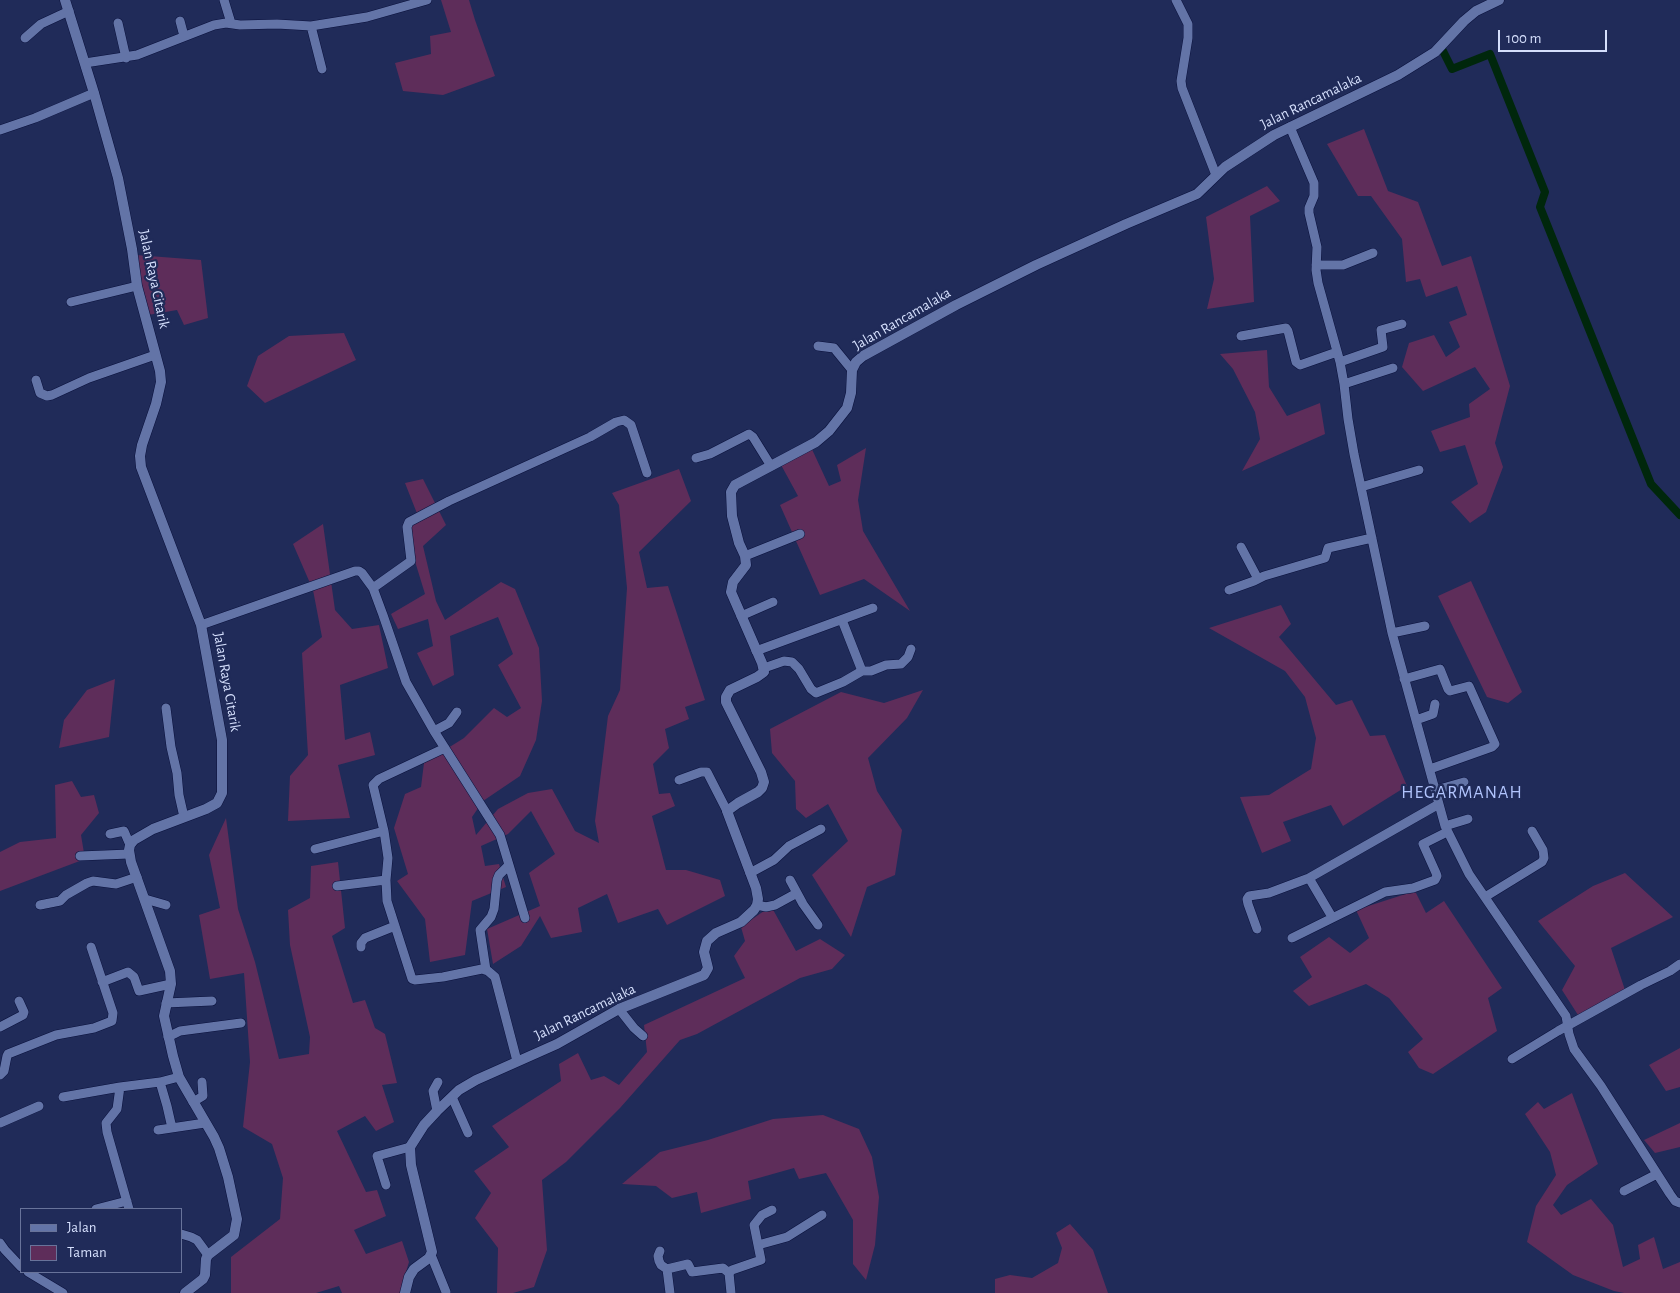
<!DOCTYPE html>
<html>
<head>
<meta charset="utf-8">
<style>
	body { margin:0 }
	#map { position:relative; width:1680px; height:1293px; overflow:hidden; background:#202b59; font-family:"Alegreya Sans",sans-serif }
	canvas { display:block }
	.legend { position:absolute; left:20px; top:1208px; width:162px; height:65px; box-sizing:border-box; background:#202b59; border:1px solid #68739a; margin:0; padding:6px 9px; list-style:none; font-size:15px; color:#d5dffc }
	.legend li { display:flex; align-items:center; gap:10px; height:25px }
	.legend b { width:25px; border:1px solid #68739a }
	.scale { position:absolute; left:1498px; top:30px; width:109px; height:22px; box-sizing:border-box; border:2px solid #d5dffc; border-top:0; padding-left:6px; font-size:15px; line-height:18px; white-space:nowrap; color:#d5dffc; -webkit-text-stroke:4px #202b59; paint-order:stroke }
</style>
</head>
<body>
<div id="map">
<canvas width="1680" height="1293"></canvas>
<ul class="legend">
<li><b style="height:6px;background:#6374a7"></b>Jalan</li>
<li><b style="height:14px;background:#5e2d5a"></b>Taman</li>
</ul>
<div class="scale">100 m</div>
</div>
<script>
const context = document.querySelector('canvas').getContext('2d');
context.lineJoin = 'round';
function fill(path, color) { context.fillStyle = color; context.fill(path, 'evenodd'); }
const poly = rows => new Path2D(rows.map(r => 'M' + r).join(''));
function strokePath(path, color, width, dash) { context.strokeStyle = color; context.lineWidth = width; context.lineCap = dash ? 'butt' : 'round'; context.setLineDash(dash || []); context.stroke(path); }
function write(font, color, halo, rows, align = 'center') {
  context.font = font + ' "Alegreya Sans",sans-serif'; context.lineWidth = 4.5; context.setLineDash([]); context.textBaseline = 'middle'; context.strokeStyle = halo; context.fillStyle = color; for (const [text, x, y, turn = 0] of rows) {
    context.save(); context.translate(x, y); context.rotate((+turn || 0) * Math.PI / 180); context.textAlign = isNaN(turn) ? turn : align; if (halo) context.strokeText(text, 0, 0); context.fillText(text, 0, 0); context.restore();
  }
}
const green = poly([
	[441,0,469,0,475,20,495,76,443,95,403,91,395,63,431,54,430,36,451,32],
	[1364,129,1388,191,1418,202,1442,266,1471,256,1510,386,1495,443,1503,467,1486,512,1470,523,1451,502,1478,484,1465,445,1440,452,1431,431,1470,417,1469,404,1490,389,1475,367,1423,391,1402,367,1409,343,1434,335,1446,357,1460,347,1449,322,1467,315,1457,286,1426,297,1420,279,1406,282,1402,239,1371,196,1358,196,1327,144],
	[1267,186,1280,201,1250,216,1254,302,1207,309,1214,279,1206,217],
	[136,255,201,260,208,318,184,325,177,310,148,315,134,281],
	[344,333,356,360,265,403,247,386,258,356,289,336],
	[1267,350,1269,387,1287,416,1320,403,1325,434,1242,471,1260,439,1255,412,1233,369,1220,354],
	[810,445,829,486,841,481,837,465,866,448,858,500,863,531,910,611,864,579,820,595,780,505,798,496,780,463],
	[679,469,691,501,639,552,647,588,668,586,705,700,685,707,689,719,665,729,669,748,653,764,659,794,670,793,675,806,652,816,666,870,686,870,720,880,725,896,667,925,658,909,618,923,607,894,578,908,582,932,551,938,540,916,521,946,493,964,487,929,540,906,529,873,555,854,531,811,508,834,481,846,485,866,499,864,506,887,472,901,465,955,430,962,425,919,397,881,408,874,394,828,405,794,421,787,424,763,464,738,494,708,507,717,521,708,498,665,513,654,498,617,450,636,454,675,433,686,417,653,433,646,428,619,398,629,391,614,425,594,406,532,418,516,405,483,423,479,446,525,423,546,436,601,445,620,501,582,515,589,539,648,542,701,536,740,520,776,483,801,472,817,476,835,498,809,528,793,552,789,575,831,599,843,595,821,608,716,620,690,627,588,619,505,612,493],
	[323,524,335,610,352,629,379,625,388,668,340,685,345,740,370,732,375,755,338,765,350,818,288,821,290,776,308,755,302,653,322,637,313,590,293,544],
	[1471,581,1522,692,1508,703,1487,697,1438,596],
	[1281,605,1291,624,1279,637,1336,705,1352,700,1370,736,1385,735,1407,786,1343,826,1331,805,1283,822,1291,841,1262,853,1240,797,1269,795,1311,769,1316,738,1305,697,1285,671,1209,628],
	[115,679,109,737,59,748,64,720,87,690],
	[923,690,907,718,868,758,877,791,902,830,895,875,867,887,851,937,812,875,848,841,828,804,806,818,796,809,795,781,772,753,770,729,841,692,884,703],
	[72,781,81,797,94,795,99,813,81,835,85,859,0,891,0,852,20,842,56,838,55,785],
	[226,818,238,909,255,962,279,1059,309,1054,310,1037,290,945,288,910,310,898,311,866,338,862,345,928,332,936,353,1003,365,1000,375,1028,385,1034,397,1083,382,1085,394,1122,376,1131,365,1116,337,1131,366,1192,377,1190,386,1216,354,1230,366,1254,402,1241,409,1262,402,1285,403,1293,342,1293,339,1286,316,1293,231,1293,231,1257,280,1219,283,1178,272,1144,243,1127,250,1062,244,973,210,979,199,915,220,908,209,855],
	[1625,873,1673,917,1611,948,1625,990,1578,1015,1562,990,1575,966,1538,921,1593,886],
	[1415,891,1426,913,1444,901,1502,988,1488,998,1497,1031,1433,1074,1419,1068,1408,1052,1423,1039,1389,998,1366,984,1309,1006,1293,991,1312,977,1300,957,1329,937,1350,953,1369,938,1356,910],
	[771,906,796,951,820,939,845,955,832,969,800,978,697,1034,680,1040,620,1108,566,1162,542,1180,547,1250,534,1287,513,1293,497,1293,498,1248,475,1218,491,1193,474,1171,509,1147,492,1126,561,1081,559,1064,578,1053,591,1080,604,1076,619,1085,647,1052,644,1025,745,978,734,956,745,941,741,927],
	[1680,1048,1680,1087,1666,1091,1649,1065],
	[1572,1093,1598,1164,1567,1185,1553,1205,1561,1215,1591,1199,1613,1225,1623,1267,1640,1259,1638,1245,1654,1237,1663,1269,1680,1262,1680,1293,1624,1293,1614,1291,1573,1275,1527,1242,1536,1206,1556,1175,1550,1152,1525,1114,1538,1102,1544,1109],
	[823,1115,859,1129,872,1157,879,1197,875,1245,866,1280,853,1264,853,1220,826,1173,799,1179,794,1168,748,1181,751,1199,701,1213,697,1192,672,1198,656,1186,622,1184,660,1152,708,1140,773,1119],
	[1680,1123,1680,1147,1655,1153,1644,1140],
	[1070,1224,1093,1250,1108,1293,995,1293,995,1279,1010,1275,1032,1278,1058,1263,1062,1248,1056,1233]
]);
const canal = poly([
	[1441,47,1452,69,1490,54,1545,192,1540,207,1651,484,1680,515]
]);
const minor = poly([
	[224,0,231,23],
	[1176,0,1188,24,1188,38,1181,81,1182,88,1216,175],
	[180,21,184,36],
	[118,23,126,58],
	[311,26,322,69],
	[25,38,41,24,69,11],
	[85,63,137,55,214,25,226,23,240,25,277,24,311,26,367,17,427,0],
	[1290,127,1314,183,1314,196,1309,208,1309,213,1317,247,1316,270,1318,283,1340,362,1344,384,1348,419,1354,454,1392,633,1445,826,1469,874,1566,1016,1569,1034,1574,1049,1601,1086,1670,1194,1675,1201,1680,1203],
	[0,130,35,118,94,93],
	[1316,265,1343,265,1373,253],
	[71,302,137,286],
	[1241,336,1286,328,1288,331,1296,362,1300,365,1337,352],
	[818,346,834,348,852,370],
	[1340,362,1383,347,1381,330,1402,324],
	[36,380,40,393,47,396,52,395,89,378,155,355],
	[1344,384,1393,368],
	[696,458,710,454,749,434,753,437,771,466],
	[1361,487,1419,470],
	[1241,547,1258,579],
	[745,556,800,534],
	[373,588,411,561,407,527,409,522,449,501,590,437,616,422,624,420,631,425,647,473],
	[1229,590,1254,581,1264,576,1325,558,1328,548,1372,538],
	[741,616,773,602],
	[842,620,862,671],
	[201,625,355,571,359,571,362,573,373,588,383,615,406,682,434,731,500,835,525,918],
	[1392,633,1425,626],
	[756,651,873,608],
	[764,668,784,661,792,662,799,669,811,689,816,693,843,682,862,671,871,671,886,665,901,664,908,657,911,649],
	[1404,679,1440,669,1448,689,1450,691,1469,686,1495,744,1492,747,1430,769],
	[166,708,171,747,177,773,179,795,184,817],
	[1416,720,1433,714,1435,704],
	[434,731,449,723,457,712],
	[445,748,379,779,373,785,384,831,388,858,386,880,387,901,412,979,415,980,443,977,482,969,488,971,495,977,517,1061],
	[679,780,701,772,707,772,727,811],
	[1436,790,1464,782],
	[1445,826,1468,819],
	[110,834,124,831,130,845],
	[315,849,384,831],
	[80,856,129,854],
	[750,873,774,860,789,846,821,829],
	[1309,878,1332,917],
	[790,880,803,904,818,925],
	[337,886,386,880],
	[1485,897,1542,862,1544,858,1543,850,1532,831],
	[145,899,166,905],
	[40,905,60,901,66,895,87,883,93,881,116,884,137,877],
	[757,905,766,907,775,905,797,893],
	[1257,929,1248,904,1247,899,1249,896,1269,893,1309,878,1439,804],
	[1292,938,1385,892,1413,888,1435,880,1437,876,1436,873,1423,844,1447,832],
	[361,947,361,943,365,938,395,926],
	[486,970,480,930,491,917,494,909,497,880,499,875,509,865],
	[102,982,128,972,134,977,139,991,171,984],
	[166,1003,212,1001],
	[619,1009,634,1028,643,1036],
	[0,1027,23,1015,24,1012,19,1001],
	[168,1037,180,1031,241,1023],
	[1512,1059,1558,1031,1641,985,1670,971,1680,964],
	[0,1075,4,1071,7,1056,8,1054,56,1035,94,1028,112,1021,113,1013,91,947],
	[160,1082,167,1106,172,1128],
	[63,1097,120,1087],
	[452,1097,468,1133],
	[193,1102,203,1096,202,1082],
	[437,1111,433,1091,438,1082],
	[0,1123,39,1106],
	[158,1130,205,1123],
	[386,1185,377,1156,410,1147],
	[1624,1191,1657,1174],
	[96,1209,127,1201],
	[129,1209,107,1132,106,1123,117,1109,120,1087,160,1082,179,1077],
	[181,1234,191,1237,197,1240,208,1255],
	[0,1243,5,1250,21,1267],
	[758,1245,787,1237,822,1215],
	[660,1251,658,1256,659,1261,661,1265,667,1269,688,1264,692,1272,723,1268,729,1273],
	[431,1255,446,1292],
	[667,1269,670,1293],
	[28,1272,63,1293],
	[731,1293,729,1273,732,1270,761,1260,754,1225,762,1215,772,1210]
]);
const tertiary = poly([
	[65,0,94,93,118,178,132,249,137,286,160,371,161,382,156,404,142,445,140,456,141,467,201,625,222,740,222,793,217,803,206,809,153,829,134,840,130,845,129,850,131,862,170,971,171,984,164,1016,173,1056,179,1077,214,1137,219,1148,228,1177,237,1219,234,1235,208,1255,206,1259,205,1275,203,1279,185,1293],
	[405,1293,409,1277,414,1269,429,1258,432,1252,411,1165,410,1147,424,1125,437,1111,459,1090,476,1080,557,1044,619,1009,704,975,708,968,704,952,707,941,716,933,741,922,754,910,757,905,758,899,756,888,727,811,738,803,758,792,762,788,764,782,761,772,726,702,726,697,730,690,757,677,764,672,762,663,731,592,733,582,746,565,745,556,739,543,732,516,731,492,735,485,816,442,829,431,847,408,851,393,852,370,856,362,863,356,956,305,1036,265,1126,224,1197,194,1225,167,1274,135,1398,75,1435,52,1464,21,1476,11,1499,0]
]);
const streetNames = [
	["Jalan Rancamalaka",1311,101,-26],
	["Jalan Raya Citarik",154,279,78],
	["Jalan Rancamalaka",902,319,-30],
	["Jalan Raya Citarik",227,682,80],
	["Jalan Rancamalaka",585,1012,-26]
];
const quarterNames = [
	["HEGARMANAH",1462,793]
];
fill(green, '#5e2d5a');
strokePath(canal, '#00270c', 8);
strokePath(minor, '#0a113c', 10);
strokePath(tertiary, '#0a113c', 11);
strokePath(minor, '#6374a7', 9);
strokePath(tertiary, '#6374a7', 10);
write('15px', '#d5dffc', '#202b59', streetNames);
context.letterSpacing = '1px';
write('18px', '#b1c4fd', '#202b59', quarterNames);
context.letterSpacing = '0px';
</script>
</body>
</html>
